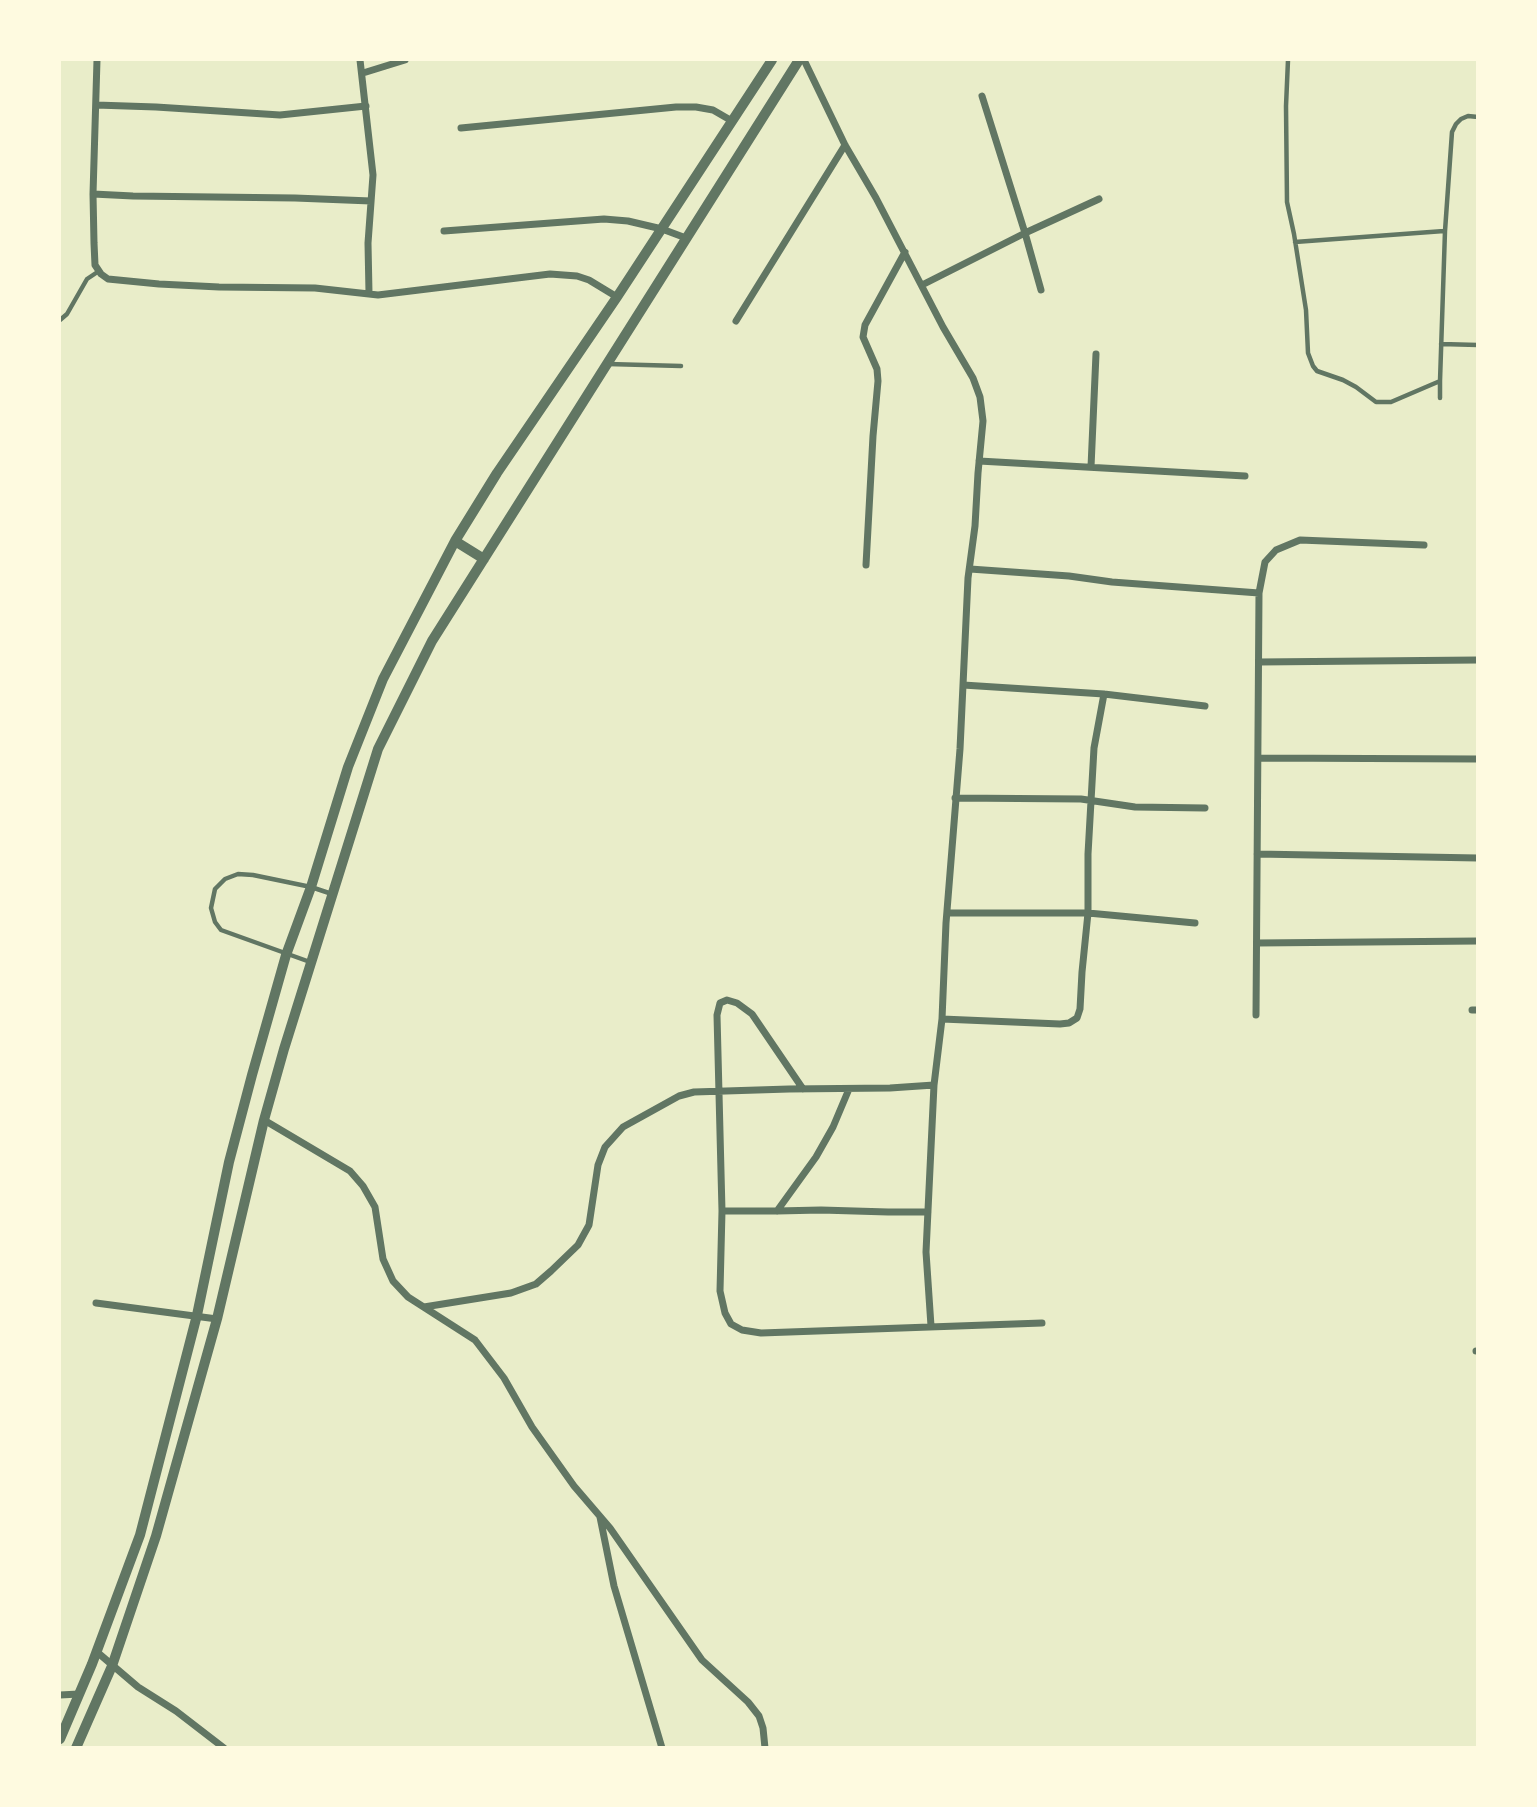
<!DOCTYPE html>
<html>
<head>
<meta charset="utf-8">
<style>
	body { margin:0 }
	#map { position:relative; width:1537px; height:1807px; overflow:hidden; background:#e9edc9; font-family:Montserrat,sans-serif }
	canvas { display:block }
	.frame { position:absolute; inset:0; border:61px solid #fefae0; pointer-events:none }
</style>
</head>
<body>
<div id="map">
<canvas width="1537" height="1807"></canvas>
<div class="frame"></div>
</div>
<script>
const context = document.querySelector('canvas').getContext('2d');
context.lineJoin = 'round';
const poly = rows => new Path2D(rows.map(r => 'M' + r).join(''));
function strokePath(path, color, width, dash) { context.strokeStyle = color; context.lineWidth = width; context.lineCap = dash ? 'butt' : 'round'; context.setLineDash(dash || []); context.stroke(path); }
const service = poly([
	[1288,60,1286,106,1287,202,1294,234,1306,310,1308,353,1313,366,1317,371,1343,380,1356,387,1376,402,1391,402,1440,381,1445,231,1452,132,1456,124,1461,119,1468,116,1478,117],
	[1295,242,1444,231],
	[60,320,67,314,87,279,99,271],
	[1441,344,1478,345],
	[608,364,681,366],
	[1440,398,1440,381],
	[310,962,221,930,215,922,211,908,215,889,225,879,238,874,253,875,311,887,332,894]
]);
const minor = poly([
	[97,60,93,194,94,243,95,265,101,274,108,279,159,284,219,287,315,288,378,295,550,274,577,276,589,280,617,297],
	[360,60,373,175,368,243,369,293],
	[363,73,405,60],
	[982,96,1025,233,1041,290],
	[96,105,156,107,280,115,366,106],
	[461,128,676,107,696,107,713,110,732,121],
	[93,194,133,196,295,198,371,201],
	[444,231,604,219,628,221,662,229,686,238],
	[922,285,1025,233,1099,199],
	[736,321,845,145],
	[979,461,1245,476],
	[1091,467,1096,354],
	[866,565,873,436,878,381,877,369,863,337,865,325,905,252],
	[970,569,1069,576,1112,582,1259,593],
	[1259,662,1478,660],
	[963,685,1104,694,1205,706],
	[1258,758,1478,759],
	[955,798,1081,799,1135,807,1205,808],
	[1257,854,1478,858],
	[947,913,1088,913,1195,923],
	[1257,943,1478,941],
	[1472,1010,1478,1010],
	[1256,1015,1259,593,1265,562,1276,550,1300,540,1424,545],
	[942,1019,1060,1024,1069,1023,1077,1018,1080,1009,1082,972,1088,913,1088,854,1094,748,1104,694],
	[803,1089,752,1014,737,1003,727,1000,720,1003,717,1015,722,1211,720,1291,725,1313,731,1324,742,1330,761,1333,1042,1323],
	[264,1120,350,1171,363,1186,375,1207,383,1259,393,1281,408,1297,475,1340,504,1378,532,1427,574,1486,610,1528,702,1660,748,1702,759,1716,763,1728,765,1748],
	[722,1211,777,1211,821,1210,888,1212,928,1212],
	[777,1211,816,1157,833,1127,849,1089],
	[96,1303,217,1319],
	[424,1307,511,1293,536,1284,551,1271,578,1245,589,1225,598,1165,605,1147,623,1127,679,1096,694,1092,789,1089,890,1088,934,1085,942,1019,946,923,960,749,968,578,975,526,978,473,983,421,980,397,973,378,943,327,876,198,845,145,804,60],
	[931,1326,926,1252,934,1085],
	[1476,1351,1478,1351],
	[600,1517,614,1586,662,1748],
	[97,1652,138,1687,176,1711,224,1748],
	[60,1695,79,1694]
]);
const tertiary = poly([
	[455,541,484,559],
	[60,1739,92,1664,140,1535,197,1315,229,1162,252,1075,286,955,311,887,348,767,383,679,455,541,497,473,617,297,772,60],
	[76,1748,112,1666,156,1536,217,1319,264,1120,284,1049,378,749,432,641,799,60]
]);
strokePath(service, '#617663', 4.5);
strokePath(minor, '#617663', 7);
strokePath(tertiary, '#617663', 10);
</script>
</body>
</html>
